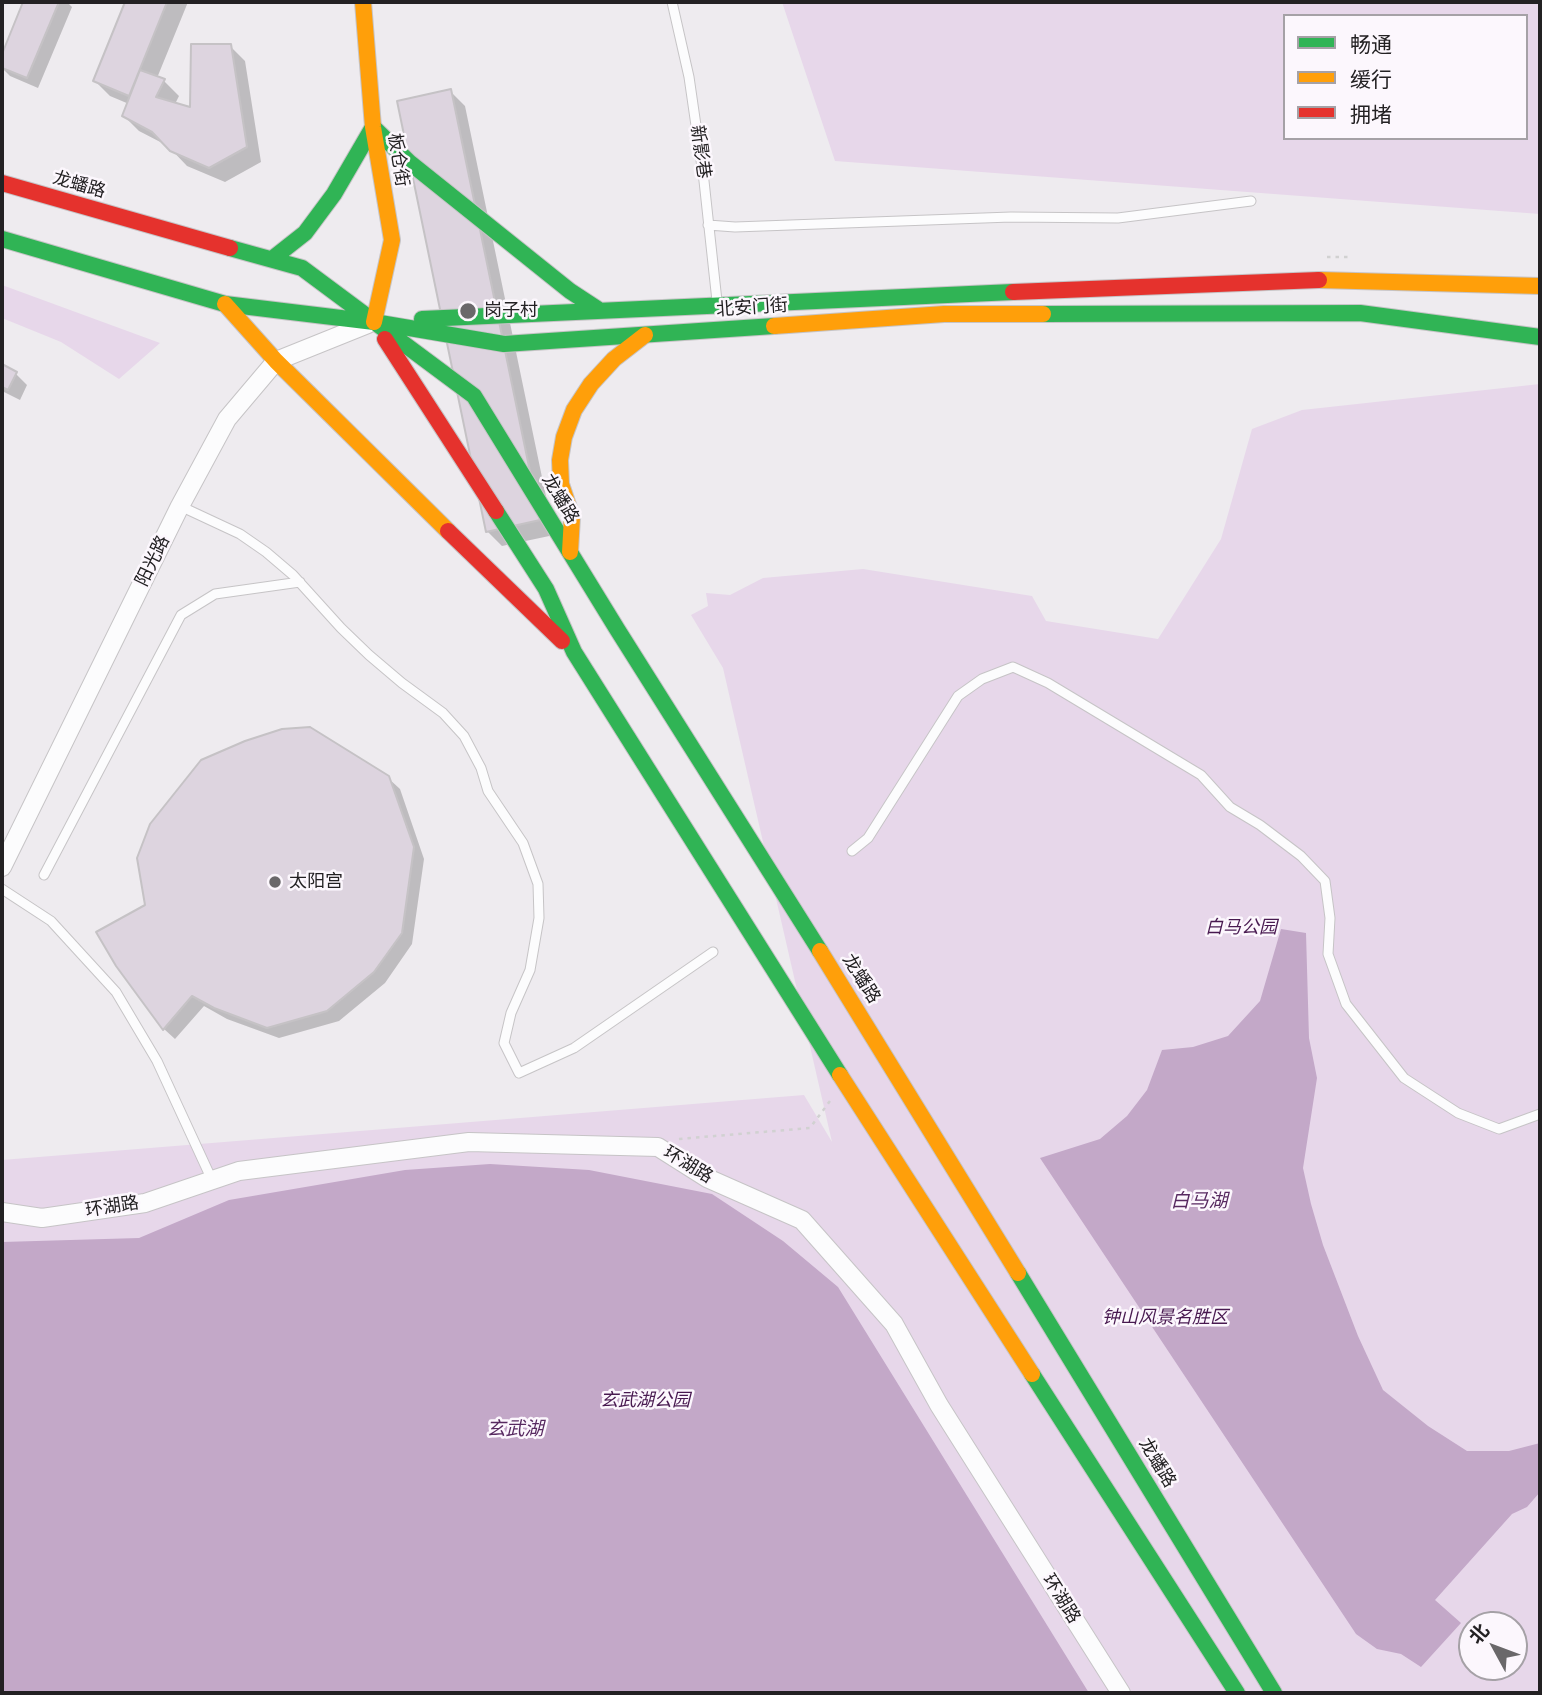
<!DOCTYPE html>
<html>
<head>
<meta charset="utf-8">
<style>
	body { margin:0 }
	#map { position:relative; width:1542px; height:1695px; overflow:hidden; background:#eeebef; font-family:"PT Serif","Noto Sans SC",serif }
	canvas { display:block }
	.frame { position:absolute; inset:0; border:4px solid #232123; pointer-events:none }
	.legend { position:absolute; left:1283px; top:14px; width:245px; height:126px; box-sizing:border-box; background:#fcf7fd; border:2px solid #a5a1a6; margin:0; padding:9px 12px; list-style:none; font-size:21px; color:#232123 }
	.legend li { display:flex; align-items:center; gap:14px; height:35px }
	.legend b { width:35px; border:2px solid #a5a1a6 }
	.north { position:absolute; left:1458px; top:1611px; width:70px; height:70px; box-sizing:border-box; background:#fcf7fd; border:2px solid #a5a1a6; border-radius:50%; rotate:311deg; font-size:19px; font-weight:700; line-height:28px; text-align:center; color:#232123 }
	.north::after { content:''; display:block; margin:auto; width:24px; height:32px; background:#6a686a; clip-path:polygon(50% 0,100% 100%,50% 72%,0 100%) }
</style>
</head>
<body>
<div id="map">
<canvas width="1542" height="1695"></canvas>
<div class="frame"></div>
<ul class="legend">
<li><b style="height:9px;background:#30b455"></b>畅通</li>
<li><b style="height:9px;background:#ff9f0a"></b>缓行</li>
<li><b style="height:9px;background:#e5322d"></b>拥堵</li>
</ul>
<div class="north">北</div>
</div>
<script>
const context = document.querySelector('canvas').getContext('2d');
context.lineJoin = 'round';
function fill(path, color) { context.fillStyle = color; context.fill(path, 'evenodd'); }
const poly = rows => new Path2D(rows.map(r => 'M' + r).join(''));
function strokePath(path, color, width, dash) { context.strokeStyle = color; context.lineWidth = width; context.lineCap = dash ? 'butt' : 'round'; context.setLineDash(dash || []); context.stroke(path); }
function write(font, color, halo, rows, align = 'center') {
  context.font = font + ' "PT Serif","Noto Sans SC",serif'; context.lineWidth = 5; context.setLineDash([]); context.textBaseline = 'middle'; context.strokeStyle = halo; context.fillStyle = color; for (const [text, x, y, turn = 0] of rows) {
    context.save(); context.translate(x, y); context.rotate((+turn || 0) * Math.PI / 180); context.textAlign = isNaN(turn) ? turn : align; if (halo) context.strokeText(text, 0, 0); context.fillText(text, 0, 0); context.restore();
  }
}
const green = poly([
	[782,2,1540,2,1540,214,835,161],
	[1285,16,1526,16,1526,138,1285,138],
	[2,285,160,343,119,379,61,342,2,318],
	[1540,384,1540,1693,2,1693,2,1160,804,1095,832,1142,723,668,691,615,708,606,706,593,730,595,763,578,863,569,1032,596,1046,621,1158,639,1221,539,1252,429,1302,410],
	[1472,1625,1514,1625,1514,1667,1472,1667]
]);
const water = poly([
	[1281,929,1306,933,1309,1038,1317,1078,1303,1168,1311,1204,1323,1245,1358,1336,1383,1390,1428,1426,1467,1451,1509,1451,1540,1443,1540,1492,1527,1507,1512,1514,1435,1600,1461,1623,1421,1667,1401,1654,1377,1649,1356,1634,1040,1158,1100,1139,1127,1116,1147,1090,1162,1050,1193,1047,1228,1036,1260,1001],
	[490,1164,589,1170,712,1194,783,1241,838,1287,1089,1693,2,1693,2,1242,139,1238,229,1200,405,1170]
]);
const shadow = poly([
	[25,2,67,2,72,7,38,88,10,76,2,68,2,59],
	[127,2,188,2,157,78,164,81,179,96,175,104,192,109,230,46,245,61,261,162,225,182,187,166,168,146,139,131,124,116,129,104,110,96,95,81],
	[450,91,465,106,554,535,502,546,487,531],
	[2,366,16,374,27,385,20,400,2,391],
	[388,778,400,789,424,859,412,944,385,983,339,1021,279,1038,227,1019,204,1006,175,1039,164,1029,117,965]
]);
const building = poly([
	[23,2,59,2,27,78,2,68,2,54,23,2],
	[125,2,167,2,129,96,93,81,125,2],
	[191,44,231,44,247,147,209,168,170,151,152,132,122,116,140,70,165,79,156,97,190,107,191,44],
	[451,89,540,520,486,532,397,101,451,89],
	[2,364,17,372,8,390,2,387,2,364],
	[310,727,389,776,414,847,402,933,374,972,327,1011,267,1028,214,1008,192,996,163,1030,116,966,96,932,145,905,137,858,150,824,201,760,245,741,282,729,310,727]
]);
const path = poly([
	[1327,257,1348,257],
	[679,1139,810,1128,830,1101]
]);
const lane = poly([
	[672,2,689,77,704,181,717,301],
	[708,225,735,227,1011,217,1118,218,1251,201],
	[180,506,240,534,266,552,293,575,341,628,369,655,402,683,443,713,464,736,481,768,488,791,523,843,538,884,539,918,530,970,511,1013,504,1043,519,1073,574,1048,713,952],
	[852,851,868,838,958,696,982,679,1013,667,1048,683,1201,775,1230,807,1260,825,1301,856,1325,881,1330,918,1328,954,1346,1004,1404,1078,1458,1113,1499,1129,1540,1114],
	[44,875,181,615,215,594,300,582],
	[2,889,51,921,116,992,157,1061,212,1180]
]);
const street = poly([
	[2,867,180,506,227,419,276,361,368,324],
	[2,1212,42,1218,145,1203,239,1171,469,1142,658,1147,707,1178,802,1220,894,1324,939,1405,1121,1693]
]);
const fast = poly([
	[2,239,225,304,374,322,504,344,774,326],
	[230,248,302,268,474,396,617,629,820,951],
	[272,259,305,233,334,194,373,127,409,162,570,291,599,310],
	[1043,314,1360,313,1540,337],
	[422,319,1013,292],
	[496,511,546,589,574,652,840,1075],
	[1018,1273,1274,1693],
	[1032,1374,1237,1693]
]);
const slow = poly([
	[363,2,373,127,392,240,374,322],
	[1319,280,1540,286],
	[225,304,276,361,448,531],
	[774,326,944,314,1043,314],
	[570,552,572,517,561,484,560,460,564,437,574,410,591,384,614,359,645,335],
	[820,951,1018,1273],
	[840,1075,1032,1374]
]);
const jam = poly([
	[2,183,230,248],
	[1013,292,1319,280],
	[385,339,496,511],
	[448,531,562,641]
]);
const markers = [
	[468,311,9,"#6a686a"],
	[275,882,7,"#6a686a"]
];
const streetNames = [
	["新影巷",700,152,82],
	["板仓街",398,160,81],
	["龙蟠路",79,185,16],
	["北安门街",752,308,-4],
	["龙蟠路",560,499,59],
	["阳光路",153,561,-64],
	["龙蟠路",861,979,58],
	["环湖路",688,1165,31],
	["环湖路",112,1207,-9],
	["龙蟠路",1157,1463,59],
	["环湖路",1061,1599,58]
];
const poiNames = [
	["岗子村",484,311],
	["太阳宫",289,882]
];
const parkNames = [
	["白马公园",1241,928],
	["钟山风景名胜区",1165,1318],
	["玄武湖公园",645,1401]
];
const waterNames = [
	["白马湖",1199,1202],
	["玄武湖",515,1430]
];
fill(green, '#e7d7ea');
fill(water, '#c3a8c8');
fill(shadow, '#0003');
fill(building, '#ddd4df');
strokePath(building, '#c5c2c5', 2);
strokePath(lane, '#c6c4c6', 11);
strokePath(street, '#c6c4c6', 20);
strokePath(fast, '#c6c4c6', 18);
strokePath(slow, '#c6c4c6', 18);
strokePath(jam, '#c6c4c6', 18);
strokePath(path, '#d1d1d1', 2.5, [3.5, 5]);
strokePath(lane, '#fcfcfd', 9);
strokePath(street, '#fcfcfd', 18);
strokePath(fast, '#30b455', 16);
strokePath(slow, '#ff9f0a', 16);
strokePath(jam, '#e5322d', 16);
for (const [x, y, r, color] of markers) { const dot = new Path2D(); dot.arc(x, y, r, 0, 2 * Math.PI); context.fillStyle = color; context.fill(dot); strokePath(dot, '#fcf7fd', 2.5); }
write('18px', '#232123', '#fcf7fd', streetNames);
write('18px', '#232123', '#fcf7fd', poiNames, 'left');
write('italic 18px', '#481950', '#fcf7fd', parkNames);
write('italic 19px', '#572960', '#fcf7fd', waterNames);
</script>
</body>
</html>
